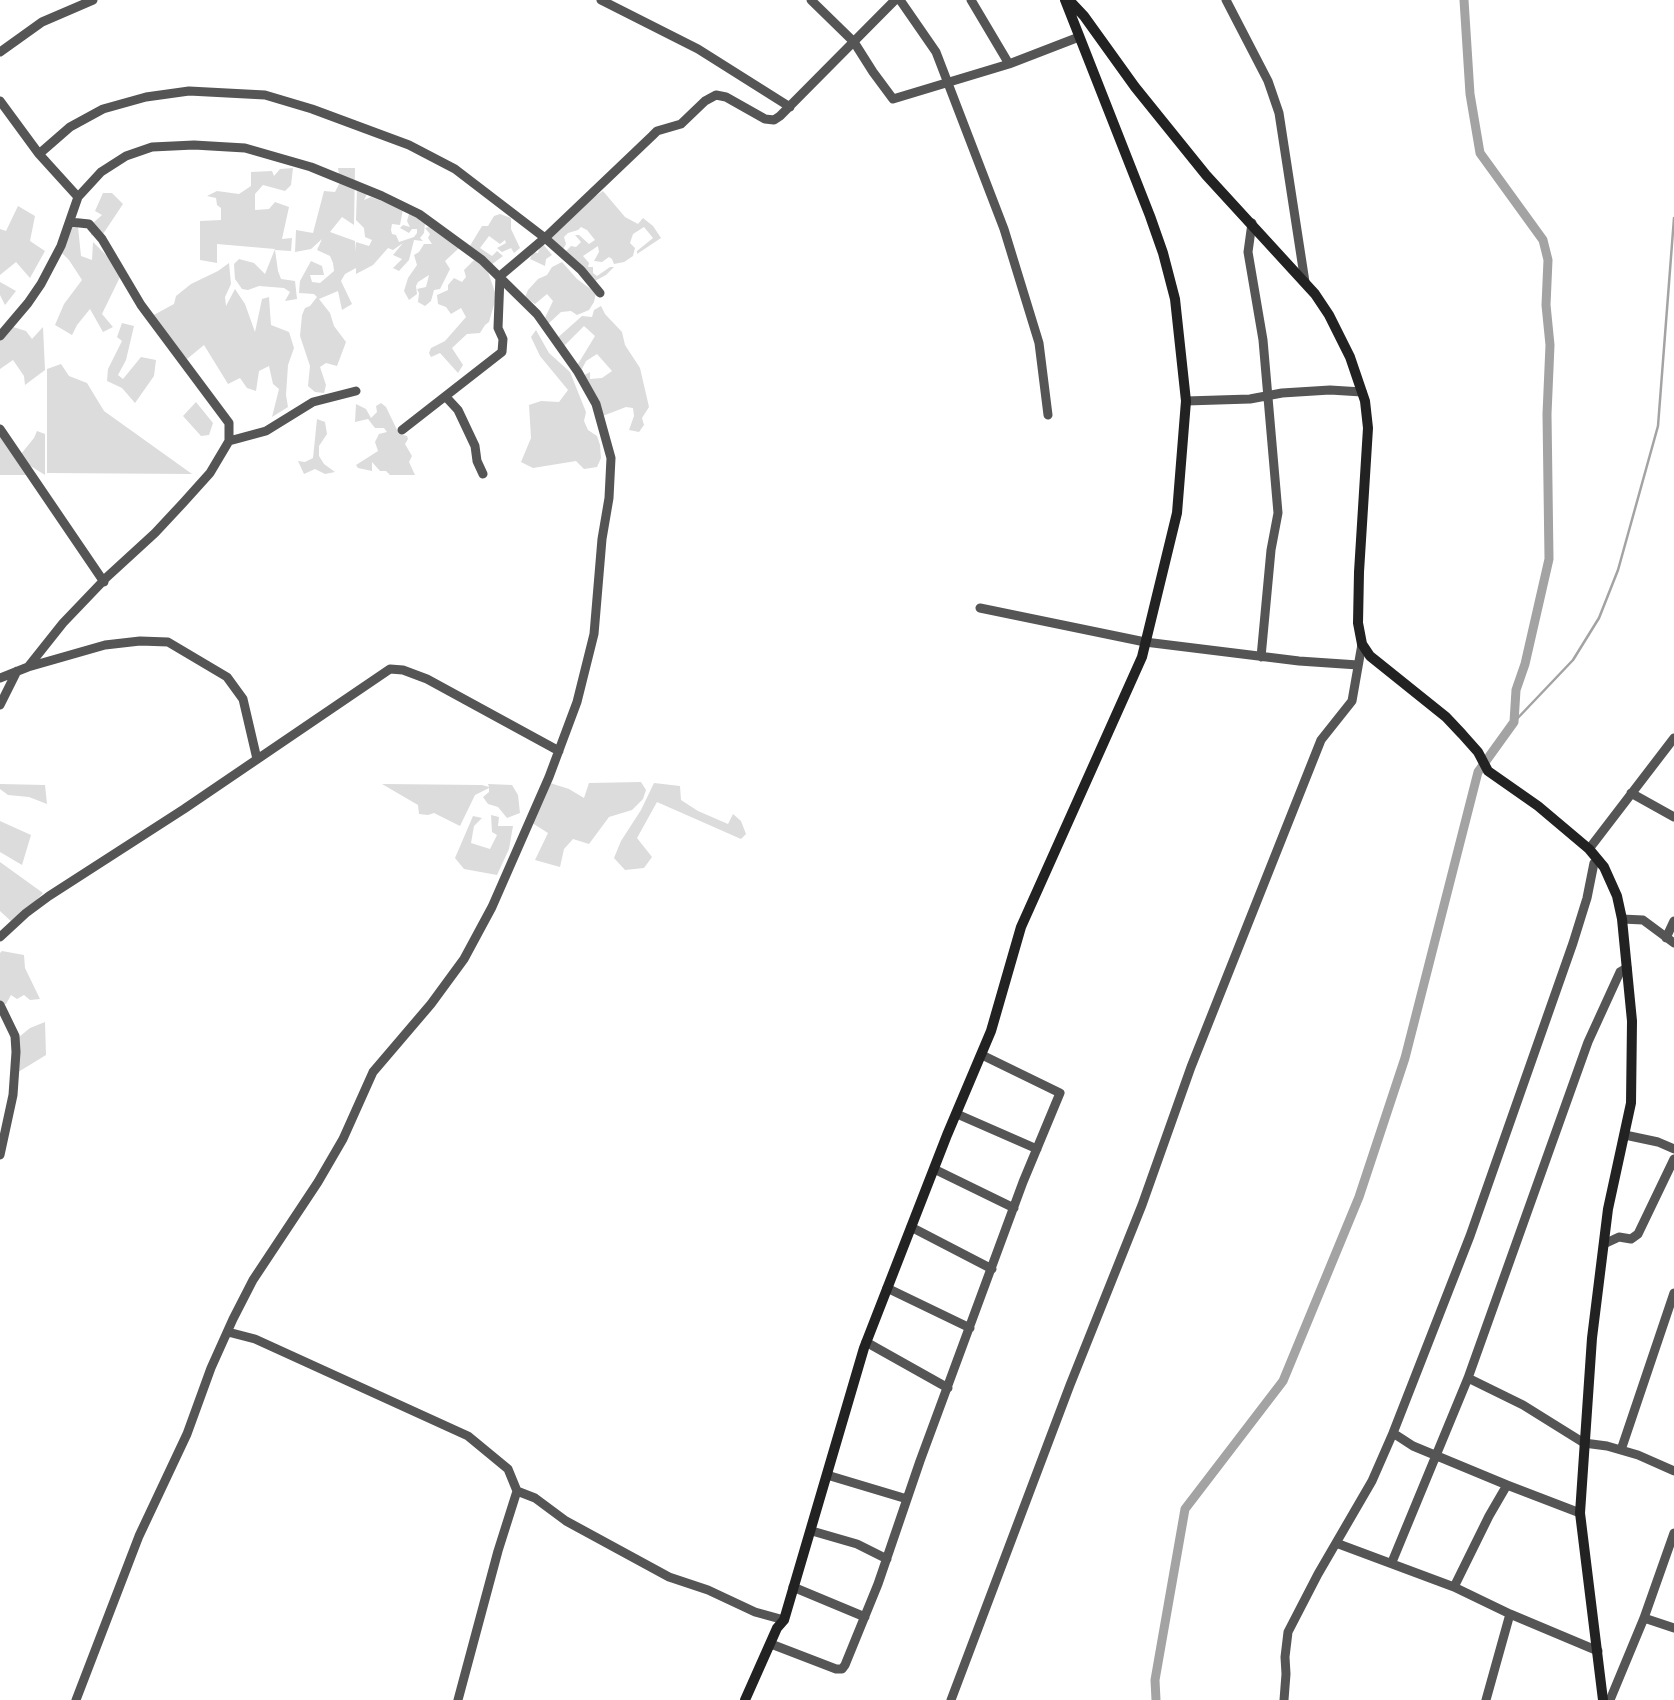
<!DOCTYPE html>
<html>
<head>
<meta charset="utf-8">
<style>
	body { margin:0 }
	canvas { display:block; background:#fff }
</style>
</head>
<body>
<canvas width="1674" height="1700"></canvas>
<script>
const context = document.querySelector('canvas').getContext('2d');
context.lineJoin = 'round';
function fill(path, color) { context.fillStyle = color; context.fill(path, 'evenodd'); }
const poly = rows => new Path2D(rows.map(r => 'M' + r).join(''));
function strokePath(path, color, width, dash) { context.strokeStyle = color; context.lineWidth = width; context.lineCap = dash ? 'butt' : 'round'; context.setLineDash(dash || []); context.stroke(path); }
const green = poly([
	[293,168,291,185,285,191,263,185,255,194,255,210,269,209,275,202,289,207,282,239,292,238,291,251,275,250,278,271,281,279,295,281,297,299,285,301,290,292,284,288,259,286,248,290,242,289,235,279,234,264,239,259,254,263,265,274,275,249,217,244,217,263,200,260,200,221,221,220,221,208,217,205,216,198,207,196,217,191,239,194,251,186,251,172,272,171,274,176,280,169],
	[338,168,355,168,354,225,342,217,330,232,355,241,356,252,356,242,369,246,372,240,365,237,364,228,356,220,357,189,367,194,364,200,371,197,403,209,400,225,392,224,391,230,392,234,396,235,399,242,414,237,417,233,417,229,412,229,409,233,400,228,403,225,410,227,407,221,409,214,417,210,419,220,425,223,424,233,420,238,423,241,414,240,409,260,399,271,393,268,402,259,393,255,403,243,393,250,388,248,373,265,356,274,356,268,345,274,341,281,352,304,342,310,338,291,319,299,330,313,334,326,346,342,337,366,326,363,320,367,326,385,324,393,315,392,308,386,310,366,300,336,302,315,305,308,310,306,317,297,314,294,299,293,300,281,311,261,322,266,324,275,310,275,312,282,320,283,334,271,333,263,330,256,317,250,322,239,311,249,295,252,296,230,313,233,324,191,335,192,340,182],
	[603,191,625,217,638,224,643,218,653,226,661,238,637,254,637,251,653,238,644,227,633,234,630,243,635,248,633,256,624,262,614,264,612,259,609,257,602,262,594,261,599,252,598,246,583,256,589,263,588,267,593,267,593,273,597,276,610,267,614,267,606,275,593,282,565,252,571,246,576,247,581,242,575,235,579,235,589,244,595,240,587,230,581,227,578,230,568,233,564,237,566,244,561,253,550,239,577,209],
	[103,193,112,193,123,204,101,237,91,235,93,223,102,215,95,211],
	[18,206,35,216,30,241,45,251,30,278,16,262,0,275,0,229,6,231],
	[500,214,511,218,511,229,520,248,514,253,511,248,502,252,497,248,506,243,505,240,500,244,489,236,480,248,492,256,497,251,503,256,491,265,468,249,482,226,488,226,494,216],
	[75,222,78,227,81,256,92,260,93,242,110,259,120,277,102,314,113,327,103,332,90,309,77,325,72,335,55,325,64,304,82,280,69,260,59,250],
	[429,227,459,248,445,261,450,269,440,289,434,290,431,301,425,306,418,302,419,293,417,289,426,287,429,275,418,282,416,286,417,294,409,300,404,291,408,278,417,265,414,255,419,252,424,244,432,244,428,238,430,234,425,228],
	[538,238,552,255,546,259,545,266,530,259,533,252,538,253,540,247,535,241],
	[474,260,483,265,488,272,495,292,495,301,489,322,485,325,480,333,467,334,452,348,463,365,458,373,440,353,431,357,429,353,431,348,445,341,466,317,461,308,451,314,446,307,438,304,437,295,448,290,448,285,454,278,462,282,466,277,464,270],
	[562,262,577,279,596,293,594,302,589,310,577,315,571,311,561,312,548,324,544,320,553,301,547,294,535,304,525,297,528,290,538,279,547,275,552,267],
	[229,263,231,284,225,297,226,306,235,289,245,304,255,332,262,299,269,297,271,325,289,332,294,348,288,365,286,395,288,407,272,417,279,389,273,384,269,366,259,371,256,391,247,388,240,378,228,384,204,345,187,359,150,317,174,304,176,296,191,284,218,271],
	[0,282,16,291,5,305,0,295],
	[601,306,605,314,622,332,625,345,640,368,649,407,642,418,644,425,639,432,629,430,634,416,633,408,626,407,600,417,581,377,590,372,590,379,602,378,612,371,597,354,586,361,582,369,578,372,578,364,595,336,584,326,564,346,555,340,582,316,592,317,594,310],
	[122,323,134,326,126,360,118,375,123,379,141,357,156,360,154,376,135,403,122,388,107,381,108,369,122,341,117,337],
	[10,326,26,331,32,339,43,327,45,370,25,385,24,376,13,360,0,369,0,329,2,331],
	[536,330,549,353,570,372,586,412,584,421,588,430,597,436,600,445,601,458,597,467,584,469,576,461,533,468,521,462,531,438,529,405,541,401,559,402,568,390,540,356,531,337],
	[61,364,69,376,87,383,104,411,192,474,47,473,47,369],
	[196,402,213,423,209,435,201,436,183,416],
	[381,403,386,407,399,434,407,436,408,439,405,444,412,456,409,462,415,475,390,475,386,471,380,471,372,462,372,471,358,468,356,465,378,451,375,442,379,434,387,432,384,428,375,428,368,419,355,422,356,404,366,409,371,418,377,412,376,406],
	[317,419,325,422,327,434,319,446,319,456,324,464,335,472,325,474,315,469,304,474,298,461,305,462,313,458],
	[37,431,45,434,45,475,29,465,21,454,34,438],
	[0,434,27,475,0,475],
	[547,782,569,789,584,798,589,783,641,782,646,790,643,799,632,810,609,817,589,844,573,839,564,849,560,867,535,860,548,833,529,821],
	[654,783,680,786,681,800,698,811,728,824,733,814,741,821,746,834,741,839,657,802,637,838,652,857,644,868,625,870,614,858,621,841,641,810],
	[0,784,45,785,47,804,29,797,8,795,0,789],
	[382,784,482,785,489,787,488,784,512,785,518,795,520,813,507,818,498,807,488,804,483,797,489,792,489,788,475,795,460,826,434,813,428,815,419,814,418,805],
	[491,815,499,817,498,826,513,826,509,849,497,875,464,869,455,858,473,816,482,818,474,826,471,843,490,849,497,835,492,832],
	[0,821,31,835,22,865,0,852],
	[0,862,43,893,14,924,0,911],
	[2,951,24,955,25,968,40,999,30,1000,24,995,17,999,11,995,6,1004,0,1003,0,953],
	[45,1022,46,1055,15,1074,19,1037,30,1028]
]);
const stream = poly([
	[1514,722,1573,660,1599,618,1618,570,1658,426,1674,218]
]);
const canal = poly([
	[1156,1700,1155,1680,1185,1509,1283,1381,1359,1197,1405,1058,1478,772,1514,722,1516,690,1525,664,1549,559,1547,414,1550,345,1546,305,1548,260,1543,240,1480,153,1470,94,1464,0]
]);
const street = poly([
	[601,0,698,49,790,107],
	[811,0,854,42,873,72,893,99,1009,64,1079,37],
	[900,0,936,52,1004,229,1039,343,1048,415],
	[971,0,1009,64],
	[1226,0,1268,81,1279,113,1305,282],
	[0,52,42,22,93,0],
	[0,101,39,154,78,197],
	[39,154,70,127,103,109,146,97,189,91,265,95,312,109,409,145,455,169,545,238,581,270,600,293],
	[1252,223,1248,252,1263,340,1278,513,1271,550,1261,657],
	[0,336,28,303,41,284,61,246,78,197,101,172,126,156,152,147,194,145,245,148,311,167,382,196,419,214,482,260,537,314,578,372,596,404,611,458,609,498,602,539,594,634,577,702,549,777,492,907,464,959,431,1004,373,1072,343,1139,318,1182,253,1280,233,1319,211,1368,187,1434,139,1536,76,1700],
	[446,397,458,410,475,446,477,461,483,474],
	[1186,401,1250,399,1282,393,1330,390,1362,392],
	[0,429,104,582],
	[402,430,502,352,503,339,498,328,500,276,545,238,652,136,657,131,681,124,705,101,716,95,726,97,765,119,774,120,780,116,895,0],
	[229,441,266,431,313,402,356,391],
	[980,608,1145,642,1299,661,1358,665],
	[28,667,63,623,107,577,155,533,183,503,210,473,229,441,229,423,141,305,102,239,89,224,70,222],
	[0,678,28,667,105,645,140,641,168,642,227,677,243,699,257,759],
	[0,705,17,671],
	[1631,793,1674,817],
	[1589,849,1674,738],
	[1622,919,1643,920,1674,943],
	[0,937,26,913,49,896,184,809,390,669,403,670,427,679,559,751],
	[1666,938,1674,921],
	[0,1005,15,1036,16,1052,13,1095,0,1155],
	[957,1114,1037,1149],
	[1625,1135,1658,1142,1674,1149],
	[934,1169,1014,1208],
	[911,1227,992,1269],
	[1604,1244,1619,1237,1631,1239,1638,1234,1674,1159],
	[887,1288,970,1328],
	[228,1332,255,1339,468,1436,508,1469,517,1491,535,1498,566,1521,669,1577,708,1590,755,1612,784,1620],
	[866,1342,948,1388],
	[1468,1378,1523,1405,1584,1443,1607,1446,1638,1455,1674,1471],
	[1393,1433,1413,1446,1507,1485],
	[1621,1450,1674,1293],
	[827,1475,907,1499],
	[812,1531,857,1544,887,1559],
	[1336,1543,1454,1587,1510,1614,1598,1651],
	[1392,1562,1468,1378,1588,1042,1620,972,1627,968],
	[793,1587,865,1617],
	[1454,1587,1489,1516,1507,1485,1580,1513],
	[1644,1618,1674,1628],
	[771,1644,836,1669,842,1669,845,1665,878,1584,920,1461,1023,1182,1060,1093,982,1055],
	[458,1700,498,1551,517,1491],
	[951,1700,1070,1385,1142,1205,1191,1067,1321,740,1352,701,1362,644],
	[1284,1700,1286,1674,1285,1657,1288,1632,1318,1574,1372,1481,1393,1433,1470,1236,1573,943,1587,898,1594,863,1598,860],
	[1486,1700,1510,1614],
	[1610,1700,1644,1618,1674,1533]
]);
const secondary = poly([
	[1069,0,1084,16,1135,87,1206,175,1315,294,1329,315,1350,357,1365,401,1368,428,1359,572,1358,623,1362,644,1370,656,1446,717,1462,734,1478,752,1488,771,1538,806,1589,849,1604,867,1617,896,1622,919,1632,1021,1631,1103,1608,1209,1592,1338,1580,1513,1603,1700],
	[745,1700,777,1628,784,1620,864,1348,947,1135,991,1031,1021,927,1142,657,1177,513,1186,401,1175,299,1163,253,1150,216,1065,0]
]);
fill(green, '#dcdcdc');
strokePath(stream, '#a3a3a3', 2.5);
strokePath(canal, '#a3a3a3', 9);
strokePath(street, '#555', 9);
strokePath(secondary, '#222', 10);
</script>
</body>
</html>
